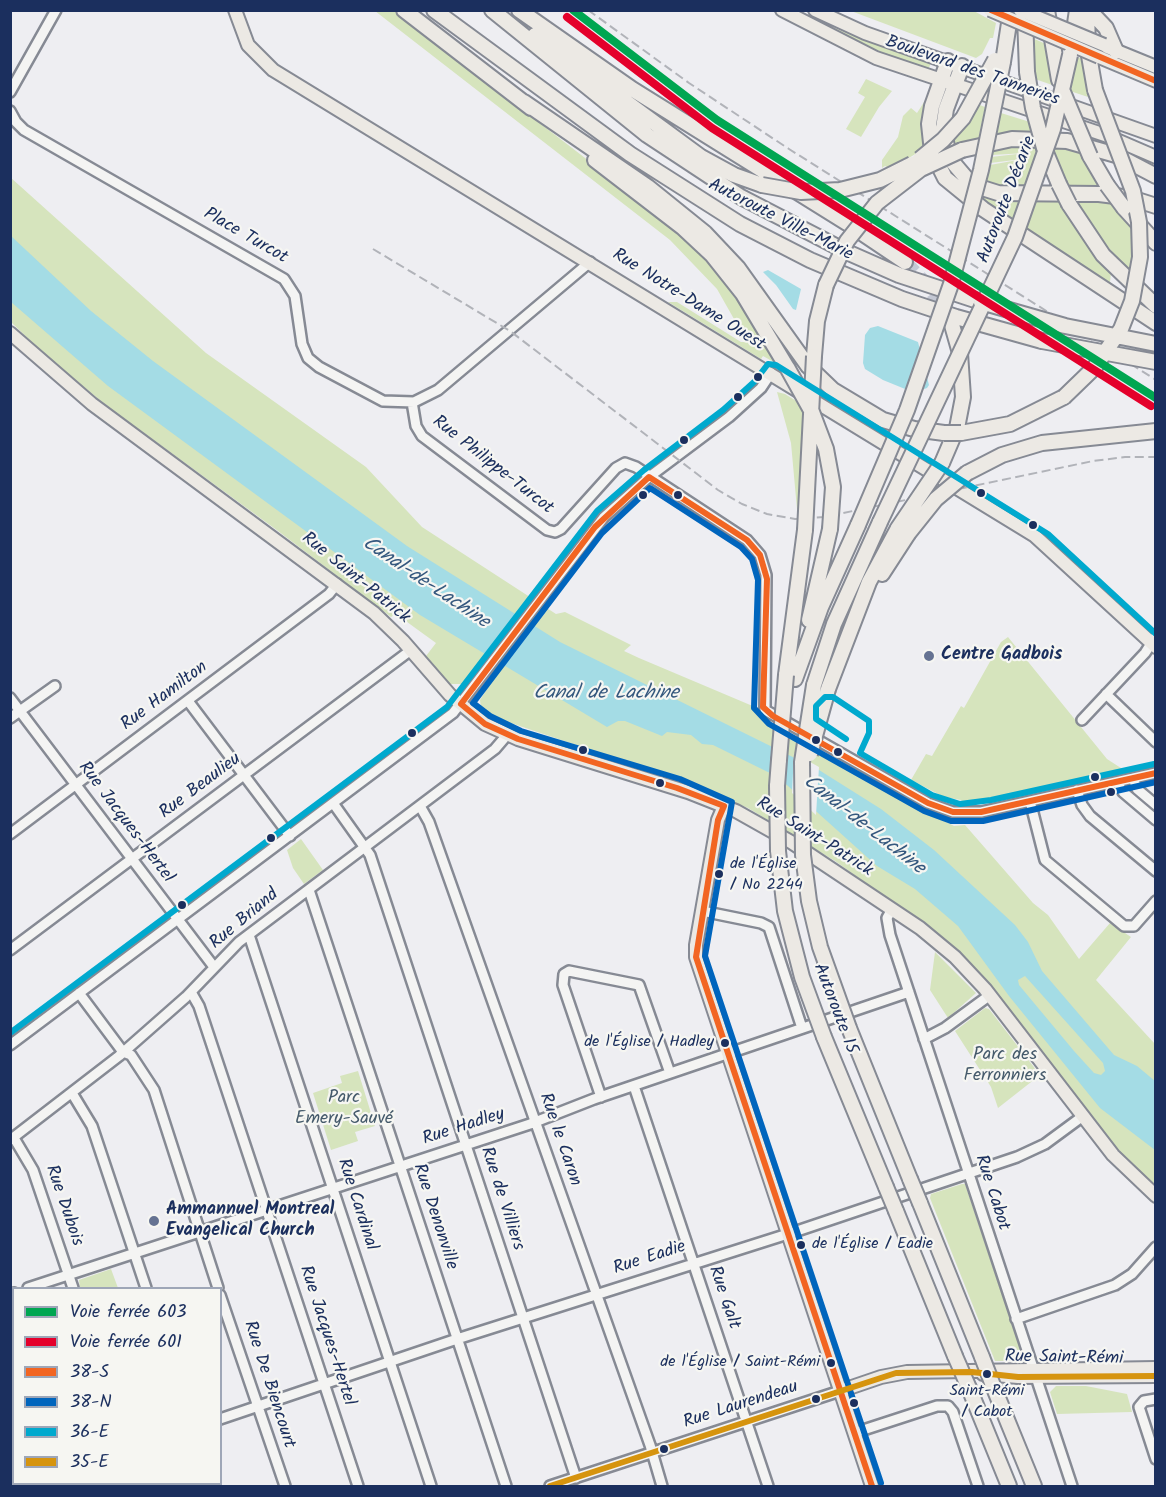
<!DOCTYPE html>
<html>
<head>
<meta charset="utf-8">
<style>
	body { margin:0 }
	#map { position:relative; width:1166px; height:1497px; overflow:hidden; background:#eeeef2; font-family:Kalam,sans-serif }
	canvas { display:block }
	.frame { position:absolute; inset:0; border:12px solid #1b2f5e; pointer-events:none }
	.legend { position:absolute; left:12px; top:1287px; width:210px; height:198px; box-sizing:border-box; background:#f6f6f2; border:2px solid #9ea6b7; margin:0; padding:8px 10px; list-style:none; font-size:18px; color:#1b2f5e }
	.legend li { display:flex; align-items:center; gap:12px; height:30px }
	.legend b { width:30px; border:2px solid #9ea6b7 }
</style>
</head>
<body>
<div id="map">
<canvas width="1166" height="1497"></canvas>
<div class="frame"></div>
<ul class="legend">
<li><b style="height:8px;background:#00a651"></b>Voie ferrée 603</li>
<li><b style="height:8px;background:#e4002b"></b>Voie ferrée 601</li>
<li><b style="height:8px;background:#f26522"></b>38-S</li>
<li><b style="height:8px;background:#0065bd"></b>38-N</li>
<li><b style="height:8px;background:#00a9ce"></b>36-E</li>
<li><b style="height:8px;background:#d6940e"></b>35-E</li>
</ul>
</div>
<script>
const context = document.querySelector('canvas').getContext('2d');
context.lineJoin = 'round';
function fill(path, color) { context.fillStyle = color; context.fill(path, 'evenodd'); }
const poly = rows => new Path2D(rows.map(r => 'M' + r).join(''));
function strokePath(path, color, width, dash) { context.strokeStyle = color; context.lineWidth = width; context.lineCap = dash ? 'butt' : 'round'; context.setLineDash(dash || []); context.stroke(path); }
function write(font, color, halo, rows, align = 'center') {
  context.font = font + ' Kalam,sans-serif'; context.lineWidth = 4.5; context.setLineDash([]); context.textBaseline = 'middle'; context.strokeStyle = halo; context.fillStyle = color; for (const [text, x, y, turn = 0] of rows) {
    context.save(); context.translate(x, y); context.rotate((+turn || 0) * Math.PI / 180); context.textAlign = isNaN(turn) ? turn : align; if (halo) context.strokeText(text, 0, 0); context.fillText(text, 0, 0); context.restore();
  }
}
const green = poly([
	[375,11,394,11,667,221,701,252,740,300,779,365,763,356,761,359,668,302,677,302,741,342,747,342,717,289,670,240],
	[851,11,974,11,996,23,993,38,990,38,982,54,976,58],
	[815,19,851,35,891,46,931,62,928,71,813,24],
	[1032,38,1046,44,1055,86,1035,79],
	[1077,57,1085,60,1094,99,1070,91],
	[866,79,892,91,879,107,861,137,846,129,865,97,858,93],
	[926,99,922,124,925,148,891,169,885,166,882,168,882,160,898,137,903,116,911,108,917,113],
	[977,104,985,107,978,141,954,149,951,137],
	[1001,113,1030,122,1033,135,996,137],
	[1036,144,1038,151,1026,188,1001,186,986,181,990,165,1023,159,990,163,991,157,1026,153,992,155,994,148],
	[1055,145,1080,150,1102,188,1069,189,1053,152],
	[10,177,206,353,366,467,422,527,556,614,565,612,631,645,624,651,639,658,755,707,765,719,925,811,954,826,965,825,1033,903,1048,915,1079,959,1110,923,1131,937,1096,980,1155,1044,1155,1189,1110,1141,990,986,930,929,835,861,748,808,680,780,490,716,481,708,480,700,497,673,480,662,463,684,450,684,426,656,436,643,396,614,391,617,278,531,107,406,45,355,11,322],
	[982,195,1021,201,1014,220,982,199],
	[1076,199,1112,200,1134,228,1132,275,1096,233],
	[1060,200,1082,237,1111,273,1110,282,1126,294,1128,291,1127,299,1026,228,1037,201],
	[777,392,785,394,822,417,822,421,805,416,803,420,801,508,797,509,791,443],
	[1008,637,1107,759,1124,770,975,802,963,803,961,800,944,797,911,780,926,754,932,756,961,706,964,708,1001,642],
	[301,839,323,870,304,884,293,868,287,850],
	[935,952,976,993,948,1018,930,990],
	[985,1008,989,1009,1040,1075,998,1108,991,1087,955,1031],
	[358,1071,375,1126,355,1132,358,1141,331,1150,313,1093,342,1083,340,1076],
	[962,1184,965,1184,1022,1354,1015,1361,995,1361,930,1198,931,1194],
	[111,1269,118,1288,80,1288,79,1280],
	[1056,1386,1086,1386,1127,1394,1132,1412,1057,1414,1050,1392]
]);
const water = poly([
	[10,235,91,311,153,361,407,546,560,642,819,770,881,809,934,850,1015,925,1028,942,1042,971,1114,1055,1137,1066,1155,1081,1155,1150,1100,1108,1009,996,958,926,915,889,877,866,778,777,713,745,702,744,691,735,667,732,662,736,625,721,618,721,607,727,420,615,108,386,11,302],
	[1025,976,1103,1063,1105,1071,1101,1075,1094,1073,1074,1051,1019,985,1018,980],
	[768,270,801,289,796,310,793,309,776,285,763,272],
	[878,326,918,342,929,385,927,388,916,392,910,391,883,380,865,369,863,363,865,335,870,328]
]);
const pier = poly([
	[516,613,534,623,501,669,483,658],
	[794,753,819,767,816,815,792,793]
]);
const highwayTunnel = poly([
	[905,262,929,287,947,315]
]);
const minor = poly([
	[10,92,56,10],
	[10,111,16,122,24,130,284,279,295,296,302,344,308,358,319,367,383,401,414,402,438,390,590,262],
	[412,402,416,426,422,436,547,530,555,532,561,529,616,468,625,463,636,467,747,540,760,555,766,575,765,710,928,803,953,812,981,812,1156,773],
	[1106,694,1156,742],
	[10,698,214,967],
	[188,701,290,836],
	[10,718,55,686],
	[1082,720,1145,653,1156,636],
	[1133,778,1137,789,1156,805],
	[1117,782,1123,792,1156,820],
	[1077,790,1082,805,1090,816,1156,871],
	[1030,801,1045,860,1124,926,1134,926,1156,901],
	[333,803,370,855,576,1478],
	[420,806,429,822,650,1445,662,1486],
	[10,834,329,594,337,584],
	[309,890,506,1486],
	[892,909,887,918,890,935,1072,1486],
	[702,911,761,923,769,927,802,1028],
	[249,935,431,1486],
	[10,950,411,650],
	[191,992,199,1006,358,1486],
	[79,993,123,1052,131,1055,154,1090,218,1288],
	[924,1039,945,1028,990,995],
	[10,1045,453,713,604,517,649,477,729,417,761,388,771,373],
	[634,1086,768,1486],
	[72,1093,92,1126,146,1288],
	[601,1097,563,985,564,974,569,971,639,985,670,1073],
	[14,1138,33,1170,73,1288],
	[10,1140,119,1056,186,997,239,942,495,749,507,735],
	[28,1288,530,1124,594,1099,909,992],
	[10,1294,14,1293],
	[220,1295,285,1486],
	[10,1315,14,1324],
	[1016,1319,1115,1285,1132,1274,1156,1247],
	[1156,1399,1144,1401,1139,1407,1156,1459],
	[220,1419,457,1339,794,1232,1017,1157,1045,1144,1083,1116],
	[854,1433,937,1406,948,1406,953,1412,978,1486],
	[68,1484,69,1486],
	[137,1484,138,1486],
	[211,1484,212,1486],
	[16,1486,25,1484],
	[550,1486,840,1391]
]);
const major = poly([
	[235,10,248,45,273,70,1035,536,1156,647],
	[782,10,876,58,1105,135,1156,157],
	[815,10,865,33,1156,136],
	[1107,47,1156,67],
	[1099,57,1156,81],
	[10,333,92,404,374,613,403,641,450,695,485,724,518,739,688,792,736,811,791,842,920,928,955,957,985,989,1113,1155,1156,1196],
	[724,806,718,820,696,945,696,957,872,1486],
	[983,1374,1018,1377,1156,1376],
	[840,1391,881,1377,907,1372,1156,1368]
]);
const highway = poly([
	[404,10,531,108],
	[434,10,630,154,740,224,810,260,902,299,956,317,1042,341],
	[492,10,647,135,741,197,849,253,899,275,981,302],
	[519,10,632,89,847,223,905,262],
	[1047,10,1059,80],
	[1087,10,1088,50,1095,90],
	[1089,10,1106,28,1116,51],
	[1025,16,1027,72],
	[535,35,701,157,734,175,762,185],
	[1072,44,1077,10],
	[948,61,932,106,929,124,932,152,945,178,983,209,1156,323],
	[1003,62,1011,10],
	[962,66,946,109,943,129,950,159,967,179,979,187,998,193,1099,194,1131,198,1156,206],
	[524,102,648,187,705,233,738,268,808,366,833,390,883,420,914,429,944,433],
	[1044,148,1059,184],
	[962,150,1012,139,1067,141,1116,155,1156,176],
	[1090,156,1107,185],
	[595,160,682,227,712,255,743,294,788,369],
	[1069,204,1103,255,1156,306],
	[1124,208,1156,243],
	[814,356,817,321,826,285],
	[961,433,1010,424,1064,397],
	[942,463,957,428,963,397,960,353,952,325],
	[967,473,1002,455,1042,443,1156,431],
	[882,574,908,534],
	[809,620,830,529],
	[786,675,805,530],
	[795,679,821,607,858,525],
	[814,685,834,624,880,522],
	[828,689,869,582,898,528],
	[777,786,779,760],
	[849,1028,910,1179],
	[824,1037,886,1187],
	[920,1203,982,1357],
	[896,1211,955,1356],
	[969,1388,1009,1486],
	[994,1388,1034,1486]
]);
const rail = poly([
	[588,10,689,83,789,149,1156,380],
	[373,249,510,331,718,490,742,504,767,514,795,519,824,517,1093,461,1125,457,1156,457]
]);
const majorBridge = poly([
	[990,10,1099,57],
	[1020,10,1104,45]
]);
const highwayBridge = poly([
	[1027,72,1033,108,1044,148],
	[1063,92,1090,156],
	[920,159,943,140,963,118,995,60],
	[1059,184,1069,204],
	[762,185,801,192,840,190,880,180,912,164],
	[1107,185,1124,208],
	[826,285,847,241,877,203,921,169,962,150],
	[981,302,1065,326,1156,344],
	[1042,341,1156,362],
	[788,369,812,412,826,449,833,487,830,529],
	[1064,397,1095,367,1121,329,1132,301,1140,257,1139,222,1133,191,1095,90],
	[944,433,961,433],
	[880,522,1015,237,1053,129,1070,55],
	[858,525,907,410,951,284,981,170,1003,62],
	[898,528,942,463],
	[805,530,814,356],
	[908,534,936,499,967,473],
	[814,685,802,762,803,855,809,901,820,947,849,1028],
	[810,754,828,689],
	[779,760,786,675],
	[777,786,778,851,785,911,802,977,824,1037],
	[910,1179,920,1203],
	[886,1187,896,1211],
	[955,1356,969,1388],
	[982,1357,994,1388]
]);
const bus1 = poly([
	[991,10,1156,81],
	[872,1486,696,957,718,820,724,806,677,788,518,739,485,724,461,704,595,527,649,477,747,540,760,555,767,579,763,707,773,716,928,803,953,812,981,812,1156,773]
]);
const bus2 = poly([
	[881,1483,705,956,732,802,680,779,521,731,490,716,473,703,602,533,650,488,741,547,752,559,758,580,754,708,769,724,924,811,951,821,983,821,1156,782]
]);
const bus3 = poly([
	[846,739,816,719,816,706,825,697,833,697,869,721,869,733,860,753,932,795,960,804,991,800,1154,764],
	[10,1033,447,707,597,511,644,470,723,410,754,382,768,364,776,365,1048,534,1156,634]
]);
const bus4 = poly([
	[550,1486,896,1373,972,1372,1018,1377,1156,1376]
]);
const rail1 = poly([
	[573,10,717,120,1156,398]
]);
const rail2 = poly([
	[567,17,712,128,1151,406]
]);
const markers = [
	[758,377,5,"#1b2f5e"],
	[738,397,5,"#1b2f5e"],
	[684,440,5,"#1b2f5e"],
	[981,493,5,"#1b2f5e"],
	[643,495,5,"#1b2f5e"],
	[678,495,5,"#1b2f5e"],
	[1033,525,5,"#1b2f5e"],
	[929,656,6,"#657292"],
	[412,733,5,"#1b2f5e"],
	[816,740,5,"#1b2f5e"],
	[583,750,5,"#1b2f5e"],
	[838,752,5,"#1b2f5e"],
	[1095,777,5,"#1b2f5e"],
	[660,783,5,"#1b2f5e"],
	[1111,792,5,"#1b2f5e"],
	[271,838,5,"#1b2f5e"],
	[719,874,5,"#1b2f5e"],
	[182,905,5,"#1b2f5e"],
	[725,1043,5,"#1b2f5e"],
	[154,1221,6,"#657292"],
	[801,1245,5,"#1b2f5e"],
	[831,1363,5,"#1b2f5e"],
	[987,1374,5,"#1b2f5e"],
	[816,1399,5,"#1b2f5e"],
	[854,1403,5,"#1b2f5e"],
	[664,1449,5,"#1b2f5e"]
];
const busNames = [
	["de l'Église",730,865],
	["/ No 2244",730,886],
	["de l'Église / Hadley",714,1043,"right"],
	["de l'Église / Eadie",812,1245],
	["de l'Église / Saint-Rémi",820,1363,"right"],
	["Saint-Rémi",987,1392,"center"],
	["/ Cabot",987,1413,"center"]
];
const streetNames = [
	["Boulevard des Tanneries",972,72,19],
	["Autoroute Décarie",1008,200,-69],
	["Autoroute Ville-Marie",780,221,27],
	["Place Turcot",245,237,30],
	["Rue Notre-Dame Ouest",688,301,32],
	["Rue Philippe-Turcot",492,466,38],
	["Rue Saint-Patrick",355,579,39],
	["Rue Hamilton",165,697,-37],
	["Rue Beaulieu",201,787,-37],
	["Rue Jacques-Hertel",125,823,53],
	["Rue Saint-Patrick",814,838,32],
	["Rue Briand",245,920,-40],
	["Autoroute 15",834,1009,69],
	["Rue Hadley",464,1128,-18],
	["Rue le Caron",559,1140,71],
	["Rue Cabot",991,1193,72],
	["Rue de Villiers",501,1199,72],
	["Rue Cardinal",356,1205,72],
	["Rue Dubois",63,1206,71],
	["Rue Denonville",434,1217,72],
	["Rue Eadie",650,1259,-18],
	["Rue Galt",723,1298,71],
	["Rue Jacques-Hertel",326,1336,72],
	["Rue Saint-Rémi",1064,1359,1],
	["Rue De Biencourt",268,1385,72],
	["Rue Laurendeau",741,1406,-18]
];
const poiNames = [
	["Centre Gadbois",941,656],
	["Ammannuel Montreal",166,1211],
	["Evangelical Church",166,1232]
];
const parkNames = [
	["Parc des",1005,1056],
	["Ferronniers",1005,1077],
	["Parc",344,1099],
	["Emery-Sauvé",344,1120]
];
const waterNames = [
	["Canal-de-Lachine",425,584,34],
	["Canal de Lachine",606,695],
	["Canal-de-Lachine",863,826,38]
];
fill(green, '#d6e4bd');
fill(water, '#a4dce5');
fill(pier, '#eeeef2');
strokePath(highwayTunnel, '#c4c8d4', 14, [14, 7]);
strokePath(minor, '#868a94', 14);
strokePath(major, '#868a94', 16);
strokePath(highway, '#868a94', 18);
strokePath(minor, '#f4f4f3', 9);
strokePath(major, '#ece9e4', 12);
strokePath(highway, '#ece9e4', 14);
strokePath(rail, '#b1b3b9', 2, [9, 4.5]);
strokePath(majorBridge, '#868a94', 16, []);
strokePath(highwayBridge, '#868a94', 18, []);
strokePath(majorBridge, '#ece9e4', 12);
strokePath(highwayBridge, '#ece9e4', 14);
strokePath(bus1, '#f26522', 6);
strokePath(bus2, '#0065bd', 6);
strokePath(bus3, '#00a9ce', 6);
strokePath(bus4, '#d6940e', 6);
strokePath(rail1, '#00a651', 8);
strokePath(rail2, '#e4002b', 8);
for (const [x, y, r, color] of markers) { const dot = new Path2D(); dot.arc(x, y, r, 0, 2 * Math.PI); context.fillStyle = color; context.fill(dot); strokePath(dot, '#f6f6f2', 2); }
write('16px', '#1b2f5e', '#f6f6f2', busNames, 'left');
write('18px', '#1b2f5e', '#f6f6f2', streetNames);
write('bold 18px', '#1b2f5e', '#f6f6f2', poiNames, 'left');
write('18px', '#455a6b', '#f6f6f2', parkNames);
write('italic 20px', '#35587e', '#f6f6f2', waterNames);
</script>
</body>
</html>
